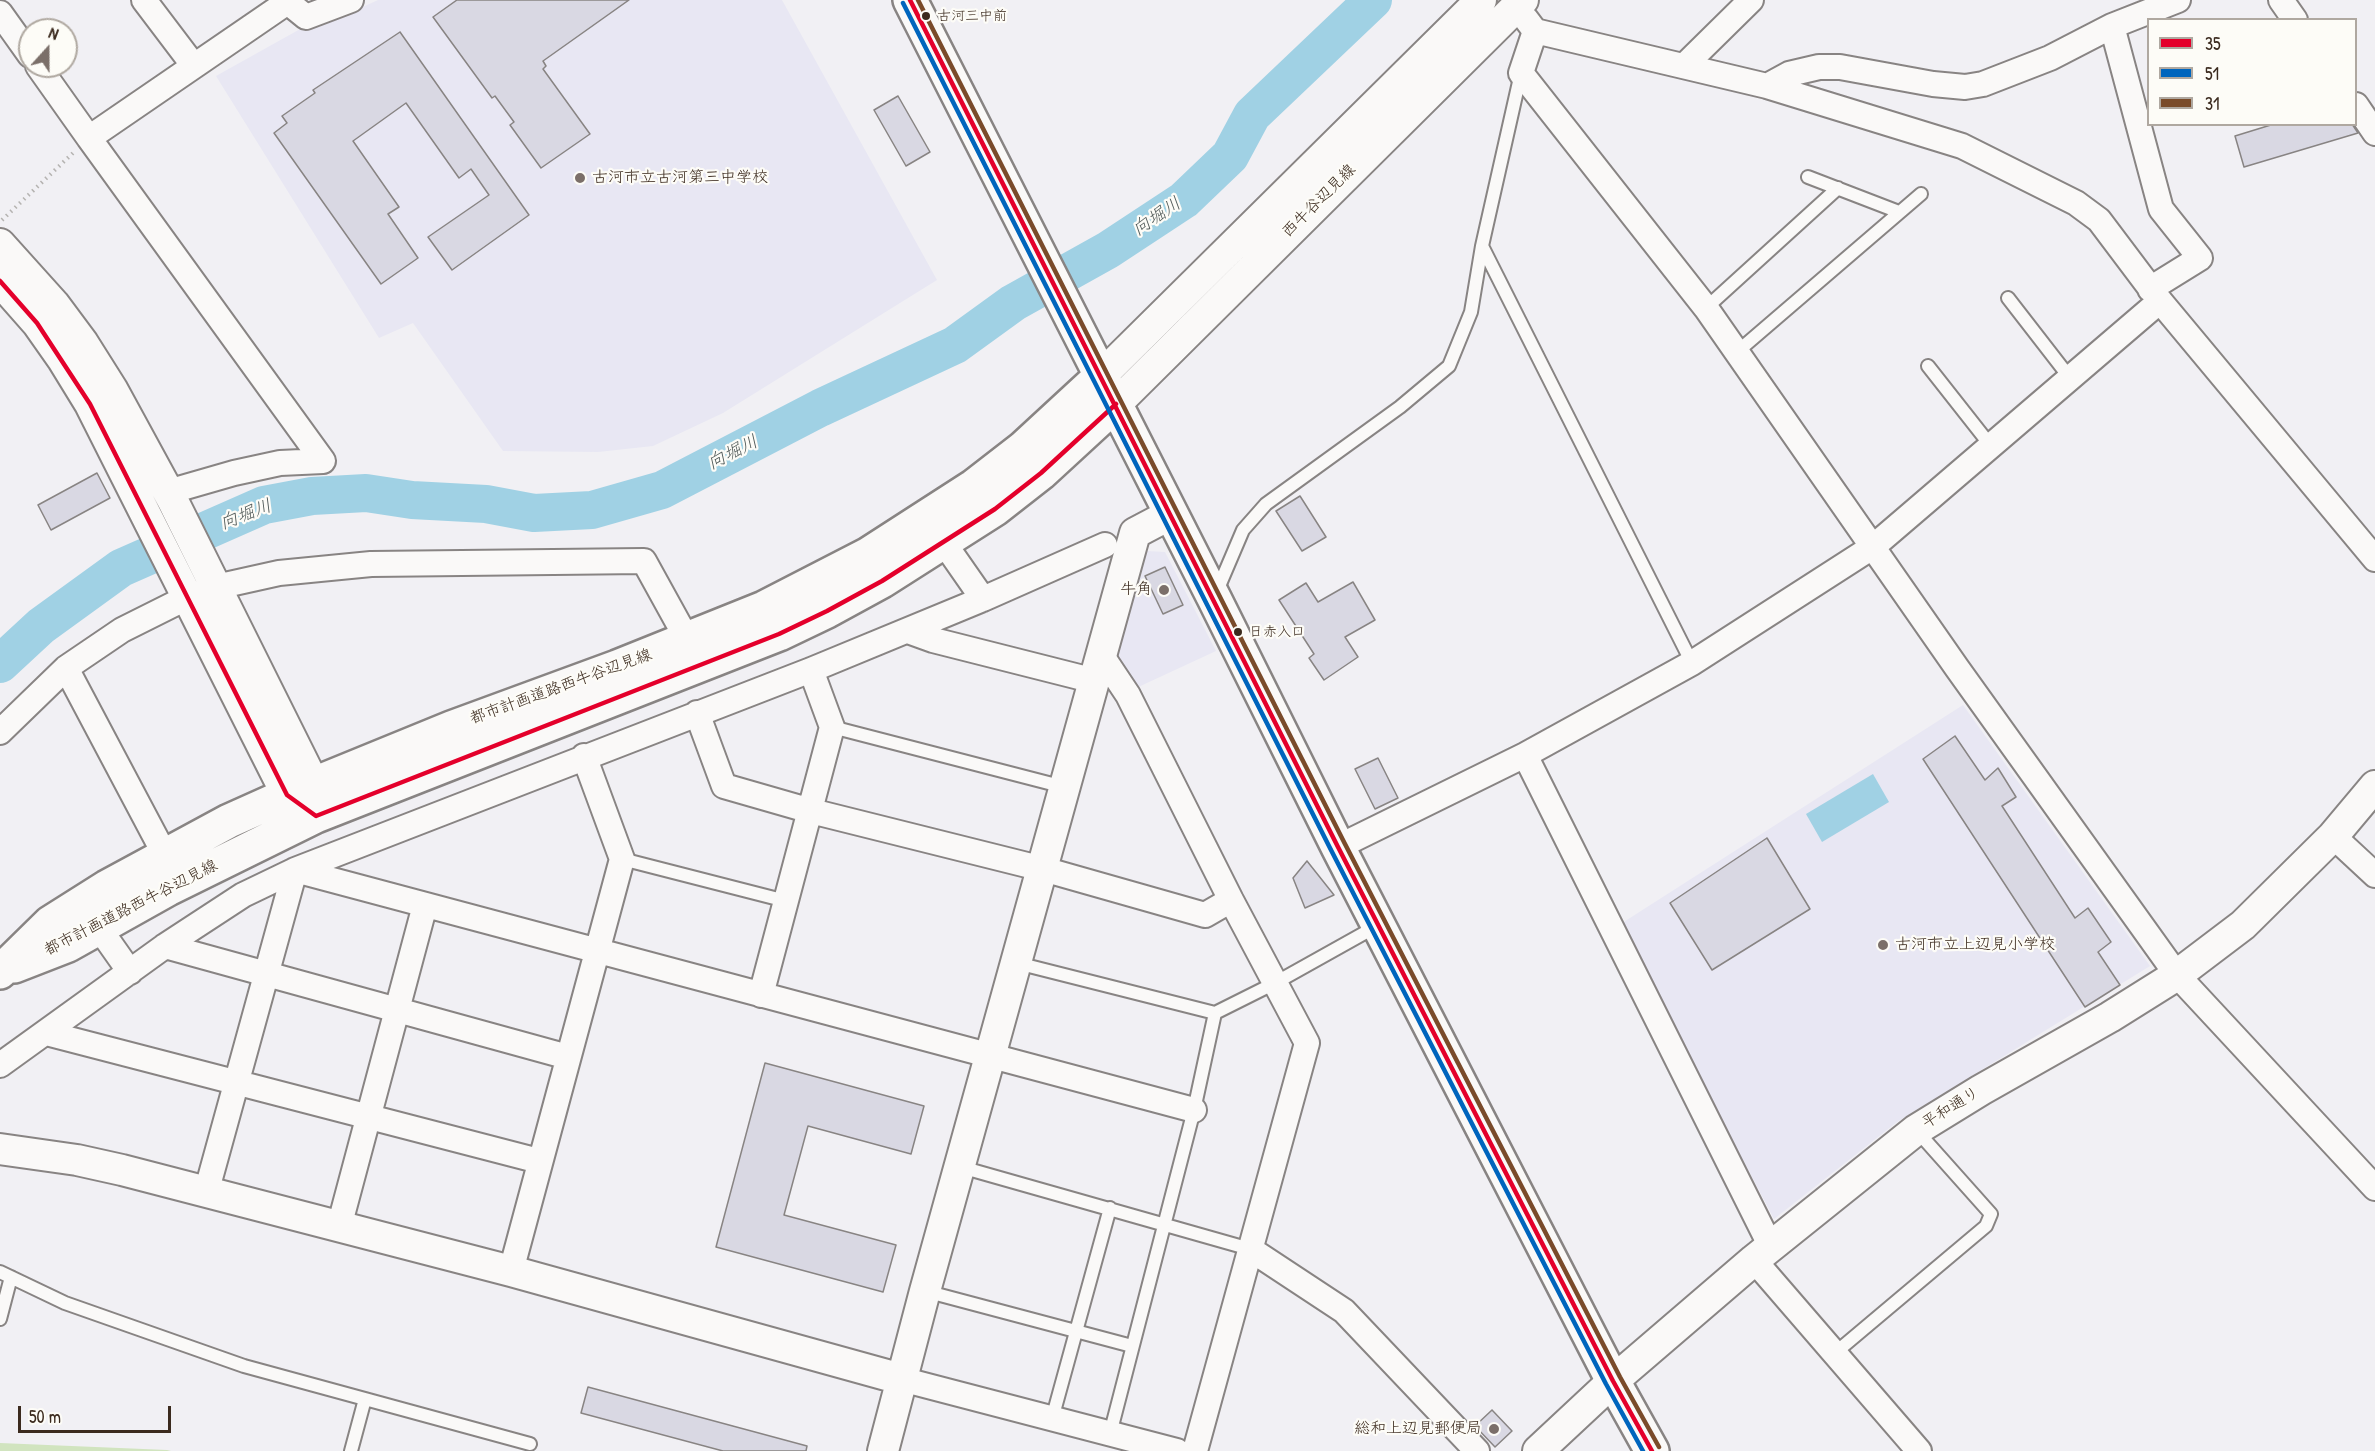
<!DOCTYPE html>
<html>
<head>
<meta charset="utf-8">
<style>
	body { margin:0 }
	#map { position:relative; width:2375px; height:1451px; overflow:hidden; background:#f1f0f4; font-family:"Patrick Hand",sans-serif }
	canvas { display:block }
	.legend { position:absolute; left:2147px; top:18px; width:210px; height:108px; box-sizing:border-box; background:#fdfcf7; border:2px solid #afa8a0; margin:0; padding:8px 10px; list-style:none; font-size:18px; color:#3b2a1e }
	.legend li { display:flex; align-items:center; gap:12px; height:30px }
	.legend b { width:30px; border:2px solid #afa8a0 }
	.north { position:absolute; left:18px; top:18px; width:60px; height:60px; box-sizing:border-box; background:#fdfcf7; border:2px solid #afa8a0; border-radius:50%; rotate:21deg; font-size:16px; font-weight:700; line-height:24px; text-align:center; color:#3b2a1e }
	.north::after { content:''; display:block; margin:auto; width:21px; height:27px; background:#7b6f69; clip-path:polygon(50% 0,100% 100%,50% 72%,0 100%) }
	.scale { position:absolute; left:18px; top:1406px; width:153px; height:27px; box-sizing:border-box; border:3px solid #3b2a1e; border-top:0; padding-left:8px; font-size:18px; line-height:21px; white-space:nowrap; color:#3b2a1e; -webkit-text-stroke:4px #fdfcf7; paint-order:stroke }
</style>
</head>
<body>
<div id="map">
<canvas width="2375" height="1451"></canvas>
<ul class="legend">
<li><b style="height:8px;background:#e4002b"></b>35</li>
<li><b style="height:8px;background:#0065bd"></b>51</li>
<li><b style="height:8px;background:#7a4b2a"></b>31</li>
</ul>
<div class="north">N</div>
<div class="scale">50 m</div>
</div>
<script>
const context = document.querySelector('canvas').getContext('2d');
context.lineJoin = 'round';
function fill(path, color) { context.fillStyle = color; context.fill(path, 'evenodd'); }
const poly = rows => new Path2D(rows.map(r => 'M' + r).join(''));
function strokePath(path, color, width, dash) { context.strokeStyle = color; context.lineWidth = width; context.lineCap = dash ? 'butt' : 'round'; context.setLineDash(dash || []); context.stroke(path); }
function write(font, color, halo, rows, align = 'center') {
  context.font = font + ' "Patrick Hand","Klee One",sans-serif'; context.lineWidth = 4.5; context.setLineDash([]); context.textBaseline = 'middle'; context.strokeStyle = halo; context.fillStyle = color; for (const [text, x, y, turn = 0] of rows) {
    context.save(); context.translate(x, y); context.rotate((+turn || 0) * Math.PI / 180); context.textAlign = isNaN(turn) ? turn : align; if (halo) context.strokeText(text, 0, 0); context.fillText(text, 0, 0); context.restore();
  }
}
const built = poly([
	[378,0,782,0,937,280,723,413,653,446,598,452,503,451,413,323,379,338,216,76,302,28,319,27],
	[1147,551,1165,552,1216,651,1134,689,1113,650],
	[1963,705,2150,966,1897,1122,1774,1219,1619,925]
]);
const green = poly([
	[0,1443,167,1450,171,1451,0,1451]
]);
const water = poly([
	[1873,774,1889,802,1822,842,1806,814]
]);
const river = poly([
	[0,664,41,626,121,568,264,505,312,496,366,493,412,500,486,504,534,513,592,510,662,490,820,408,955,345,1013,303,1108,250,1184,200,1230,156,1252,115,1373,0]
]);
const building = poly([
	[457,0,629,0,543,61,546,66,543,69,590,134,541,168,510,125,514,122,495,96,492,98,433,17,457,0],
	[400,32,529,215,452,270,428,237,489,195,471,169,459,178,406,103,353,141,399,207,388,214,418,258,381,284,274,133,287,123,282,116,315,93,313,90,400,32],
	[898,96,930,152,906,166,874,110,898,96],
	[2274,124,2352,124,2358,133,2244,167,2235,136,2274,124],
	[97,473,110,498,51,530,38,505,97,473],
	[1300,496,1326,537,1302,551,1276,511,1300,496],
	[1165,567,1183,605,1163,614,1145,576,1165,567],
	[1353,582,1375,620,1345,637,1358,657,1324,680,1309,658,1314,654,1279,600,1306,583,1318,602,1353,582],
	[1955,736,1985,780,1998,768,2016,797,2002,806,2075,918,2088,908,2111,942,2098,952,2120,985,2085,1007,1923,759,1955,736],
	[1378,758,1398,798,1375,809,1355,769,1378,758],
	[1767,838,1810,909,1712,970,1670,903,1767,838],
	[1307,861,1334,895,1305,908,1293,878,1307,861],
	[765,1063,924,1106,911,1154,808,1126,784,1215,896,1245,883,1292,716,1247,765,1063],
	[588,1387,807,1446,806,1451,723,1451,581,1413,588,1387],
	[1492,1410,1512,1431,1495,1447,1475,1426,1492,1410]
]);
const path = poly([
	[2,220,73,153]
]);
const service = poly([
	[1808,177,1899,212],
	[1482,246,1692,663],
	[2008,298,2070,378],
	[1706,308,1838,188],
	[1737,352,1921,194],
	[1928,366,1991,446],
	[1217,591,1243,530,1266,504,1400,407,1449,366,1471,312,1482,246,1521,73],
	[832,727,1064,787],
	[622,859,786,901],
	[1017,963,1215,1013,1275,983,1377,926],
	[961,1167,1250,1249],
	[0,1272,65,1303,244,1366,530,1444],
	[925,1291,1132,1346],
	[0,1319,11,1277],
	[1835,1353,1986,1226,1991,1214,1917,1131],
	[1052,1419,1110,1208],
	[1110,1434,1194,1110,1215,1013],
	[351,1451,365,1399]
]);
const minor = poly([
	[144,0,194,66],
	[285,0,306,17,351,0],
	[2281,0,2295,20],
	[0,13,30,55],
	[1526,19,1535,31,1767,86,1962,146,2076,203,2099,220,2160,301,2375,559],
	[2112,26,2161,209,2200,258,2150,289],
	[1535,31,1521,73,1706,308,1957,668,2177,975,2375,1188],
	[38,66,89,138],
	[1684,66,1751,0],
	[1767,86,1789,74,1819,67,1840,67,1933,84,1965,87,1983,84,2050,58,2112,26,2178,0],
	[2356,105,2375,133],
	[168,492,234,473,280,463,323,461,89,138,286,3],
	[944,543,983,599],
	[908,631,933,640,1095,681],
	[1102,656,1128,695,1231,900,1307,1043,1195,1451],
	[66,668,165,855],
	[697,713,724,786,811,811,1043,869,1205,915,1231,900],
	[0,732,66,668,122,630,188,597,216,587,279,573,371,564,644,561,687,639],
	[1525,755,1771,1247],
	[2333,836,2375,875],
	[1338,847,1525,755,1692,663,1874,546,2160,301],
	[99,928,130,972],
	[165,946,568,1057],
	[761,995,832,727,811,670],
	[46,1033,539,1161],
	[0,1065,165,946,243,895,295,870,811,670,983,599,1105,545],
	[206,1193,295,870,1194,1110],
	[339,1227,425,905],
	[1250,1249,1344,1311,1477,1451],
	[1754,1260,1919,1451],
	[511,1271,622,859,584,756],
	[901,1379,1177,1451]
]);
const tertiary = poly([
	[0,244,54,304,83,343,112,389,173,501,314,784,315,807],
	[0,281,37,323,63,360,90,404,287,795,306,809],
	[1101,376,1481,0],
	[1116,404,1523,0],
	[0,1149,77,1160,122,1170,511,1271,901,1379],
	[883,1451,925,1291,1135,533,1171,514],
	[1538,1451,1613,1381,1754,1260,1916,1130,1981,1090,2110,1017,2177,975,2243,925,2333,836,2375,786]
]);
const secondary = poly([
	[910,0,1214,598,1338,847,1613,1381,1652,1451],
	[14,966,68,945,168,889,316,816,779,634,827,611,882,581,995,509,1041,473,1116,404],
	[0,972,50,923,107,887,229,821,287,795,451,728,617,667,764,608,867,555,974,486,1023,448,1101,376]
]);
const bus1 = poly([
	[910,0,1338,847,1613,1381,1652,1451],
	[0,281,37,323,90,404,287,795,316,816,779,634,827,611,882,581,995,509,1041,473,1116,404]
]);
const bus2 = poly([
	[903,3,1331,850,1606,1384,1643,1451]
]);
const bus3 = poly([
	[918,0,1345,844,1620,1377,1659,1447]
]);
const markers = [
	[926,16,5,"#3b2a1e"],
	[580,178,6,"#7b6f69"],
	[1164,590,6,"#7b6f69"],
	[1238,632,5,"#3b2a1e"],
	[1883,945,6,"#7b6f69"],
	[1494,1429,6,"#7b6f69"]
];
const busNames = [
	["古河三中前",937,16],
	["日赤入口",1249,632]
];
const poiNames = [
	["古河市立古河第三中学校",592,178],
	["牛角",1152,590,"right"],
	["古河市立上辺見小学校",1895,945],
	["総和上辺見郵便局",1482,1429,"right"]
];
const streetNames = [
	["西牛谷辺見線",1319,201,-45],
	["都市計画道路西牛谷辺見線",561,687,-20],
	["都市計画道路西牛谷辺見線",131,908,-27],
	["平和通り",1951,1108,-32]
];
const waterNames = [
	["向堀川",1157,217,-34],
	["向堀川",733,453,-27],
	["向堀川",246,515,-21]
];
fill(built, '#e8e7f3');
fill(green, '#d1e4bf');
fill(water, '#a0d1e4');
strokePath(river, '#a0d1e4', 38);
fill(building, '#d9d8e3');
strokePath(building, '#888483', 1.5);
strokePath(service, '#888483', 16);
strokePath(minor, '#888483', 28);
strokePath(tertiary, '#888483', 34);
strokePath(secondary, '#888483', 38);
strokePath(path, '#b5b3b1', 4, [1.5, 4.5]);
strokePath(service, '#faf9f8', 12);
strokePath(minor, '#faf9f8', 24);
strokePath(tertiary, '#faf9f8', 30);
strokePath(secondary, '#faf9f8', 33);
strokePath(bus1, '#e4002b', 4.5);
strokePath(bus2, '#0065bd', 4.5);
strokePath(bus3, '#7a4b2a', 4.5);
for (const [x, y, r, color] of markers) { const dot = new Path2D(); dot.arc(x, y, r, 0, 2 * Math.PI); context.fillStyle = color; context.fill(dot); strokePath(dot, '#fdfcf7', 2); }
write('14px', '#3b2a1e', '#fdfcf7', busNames, 'left');
write('16px', '#3b2a1e', '#fdfcf7', poiNames, 'left');
write('16px', '#3b2a1e', '#fdfcf7', streetNames);
write('italic 18px', '#4f5857', '#fdfcf7', waterNames);
</script>
</body>
</html>
